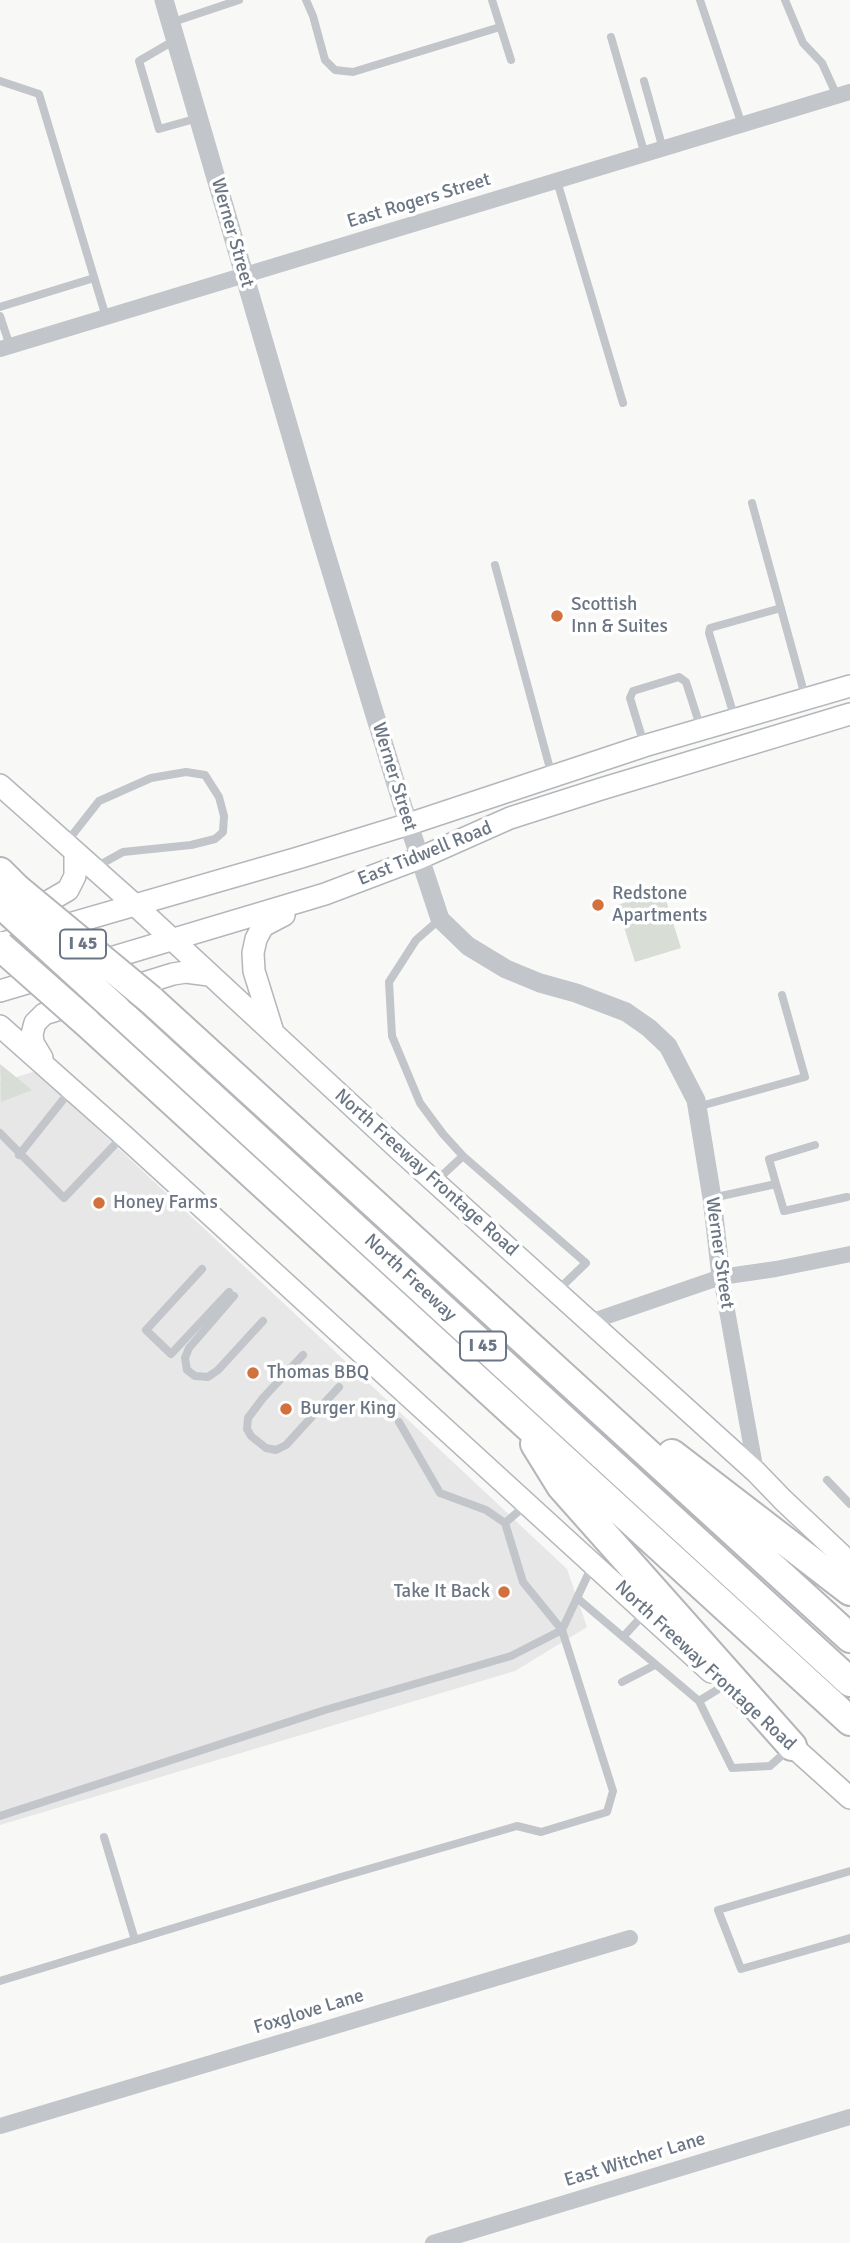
<!DOCTYPE html>
<html>
<head>
<meta charset="utf-8">
<style>
	body { margin:0 }
	canvas { display:block; background:#f8f8f6 }
</style>
</head>
<body>
<canvas width="850" height="2243"></canvas>
<script>
const context = document.querySelector('canvas').getContext('2d');
context.lineJoin = 'round';
function fill(path, color) { context.fillStyle = color; context.fill(path, 'evenodd'); }
const poly = rows => new Path2D(rows.map(r => 'M' + r).join(''));
function strokePath(path, color, width, dash) { context.strokeStyle = color; context.lineWidth = width; context.lineCap = dash ? 'butt' : 'round'; context.setLineDash(dash || []); context.stroke(path); }
function write(font, color, halo, rows, align = 'center') {
  context.font = font + ' Signika,sans-serif'; context.lineWidth = 7; context.setLineDash([]); context.textBaseline = 'middle'; context.strokeStyle = halo; context.fillStyle = color; for (const [text, x, y, turn = 0] of rows) {
    context.save(); context.translate(x, y); context.rotate((+turn || 0) * Math.PI / 180); context.textAlign = isNaN(turn) ? turn : align; if (halo) context.strokeText(text, 0, 0); context.fillText(text, 0, 0); context.restore();
  }
}
const built = poly([
	[36,1071,567,1569,587,1627,515,1671,0,1825,0,1082]
]);
const green = poly([
	[663,891,681,948,635,962,617,905],
	[0,1064,32,1090,1,1102]
]);
const service = poly([
	[306,0,313,16,325,60,335,70,353,72,500,27],
	[492,0,511,60],
	[700,0,742,125],
	[785,0,803,43,822,63,837,96],
	[170,23,239,0],
	[611,37,645,155],
	[175,40,139,61,159,129,198,118],
	[0,81,39,94,106,317],
	[644,81,663,149],
	[557,181,623,403],
	[0,307,94,278],
	[0,316,10,346],
	[752,503,805,696],
	[495,565,552,776],
	[735,719,709,633,710,628,781,608],
	[644,744,630,698,633,691,679,677,686,682,701,729],
	[66,843,99,801,151,778,186,772,205,775,219,797,224,816,223,832,215,839,191,845,123,852,96,867],
	[440,919,416,940,389,982,392,1036,420,1103,443,1134,463,1156,586,1263,557,1291],
	[697,1107,805,1077,782,995],
	[0,1133,64,1198,122,1137],
	[19,1155,70,1091],
	[435,1182,463,1156],
	[776,1184,769,1159,815,1145],
	[712,1198,776,1184,784,1211,847,1197],
	[202,1269,146,1330,171,1354,229,1292],
	[234,1296,189,1348,185,1358,187,1370,195,1376,208,1377,218,1370,263,1321],
	[303,1355,263,1398,248,1418,247,1429,251,1436,266,1448,276,1450,286,1445,339,1387],
	[827,1480,850,1504],
	[505,1523,527,1504],
	[577,1598,699,1701],
	[623,1637,644,1614],
	[622,1682,655,1665],
	[725,1685,699,1701,732,1768,770,1766,790,1748],
	[0,1816,325,1710,511,1656,562,1630,592,1566],
	[104,1837,135,1940],
	[850,1871,718,1910,741,1969,850,1938],
	[0,1981,341,1877,517,1826,541,1832,607,1812,613,1791,562,1630,523,1582,505,1523,486,1510,440,1493,399,1422]
]);
const minor = poly([
	[0,349,850,92],
	[721,1277,756,1472],
	[590,1322,721,1277,776,1269,850,1254],
	[0,2126,630,1938],
	[433,2243,850,2117]
]);
const tertiary = poly([
	[164,0,321,538,402,804,440,919,468,946,506,969,540,983,576,993,626,1012,649,1028,668,1046,696,1100,712,1198,721,1277]
]);
const secondary = poly([
	[0,785,135,905,405,1155,756,1472,783,1500,850,1563],
	[26,907,49,901,68,890,75,876,75,852],
	[0,944,298,858,409,824,644,746,850,686],
	[0,991,325,894,420,858,510,818,601,789,850,714],
	[0,1026,124,1136,711,1672],
	[273,1032,254,971,253,953,256,939,263,926,284,915],
	[42,1058,33,1043,32,1034,35,1023,44,1014,173,974,186,972,209,975],
	[781,1736,850,1798]
]);
const motorway = poly([
	[0,872,16,888],
	[151,1000,850,1638],
	[116,1009,850,1682],
	[86,1022,850,1721],
	[535,1444,561,1486,792,1746],
	[672,1454,850,1591]
]);
const motorwayBridge = poly([
	[16,888,151,1000],
	[0,903,116,1009],
	[0,946,86,1022]
]);
const markers = [
	[557,616,7,"#d2713d"],
	[598,905,7,"#d2713d"],
	[99,1203,7,"#d2713d"],
	[253,1373,7,"#d2713d"],
	[286,1409,7,"#d2713d"],
	[504,1592,7,"#d2713d"]
];
const shields = [
	[83,944,46],
	[483,1346,46]
];
const shieldNames = [
	["I 45",83,944],
	["I 45",483,1346]
];
const streetNames = [
	["East Rogers Street",419,201,-17],
	["Werner Street",232,233,74],
	["Werner Street",394,777,73],
	["East Tidwell Road",425,854,-22],
	["North Freeway Frontage Road",426,1173,42],
	["Werner Street",719,1253,82],
	["North Freeway",410,1278,43],
	["North Freeway Frontage Road",705,1666,43],
	["Foxglove Lane",309,2012,-17],
	["East Witcher Lane",635,2160,-17]
];
const poiNames = [
	["Scottish",571,605],
	["Inn & Suites",571,627],
	["Redstone",612,894],
	["Apartments",612,916],
	["Honey Farms",113,1203],
	["Thomas BBQ",267,1373],
	["Burger King",300,1409],
	["Take It Back",490,1592,"right"]
];
fill(built, '#e6e7e6');
fill(green, '#d8ddd6');
strokePath(secondary, '#b3b7bc', 24);
strokePath(motorway, '#b4b6ba', 32);
strokePath(service, '#c2c5c9', 8);
strokePath(minor, '#c2c5c9', 16);
strokePath(tertiary, '#c2c5c9', 19);
strokePath(secondary, '#fff', 21);
strokePath(motorway, '#fff', 28);
strokePath(motorwayBridge, '#b4b6ba', 32, []);
strokePath(motorwayBridge, '#fff', 28);
for (const [x, y, r, color] of markers) { const dot = new Path2D(); dot.arc(x, y, r, 0, 2 * Math.PI); context.fillStyle = color; context.fill(dot); strokePath(dot, '#fff', 2.5); }
for (const [x, y, w] of shields) { const box = new Path2D(); box.roundRect(x - w / 2, y - 14.5, w, 29, 5); context.fillStyle = '#fff'; context.fill(box); strokePath(box, '#6b7684', 2); }
write('bold 18px', '#6b7684', null, shieldNames);
write('19px', '#6b7684', '#fff', streetNames);
write('19px', '#6b7684', '#fff', poiNames, 'left');
</script>
</body>
</html>
